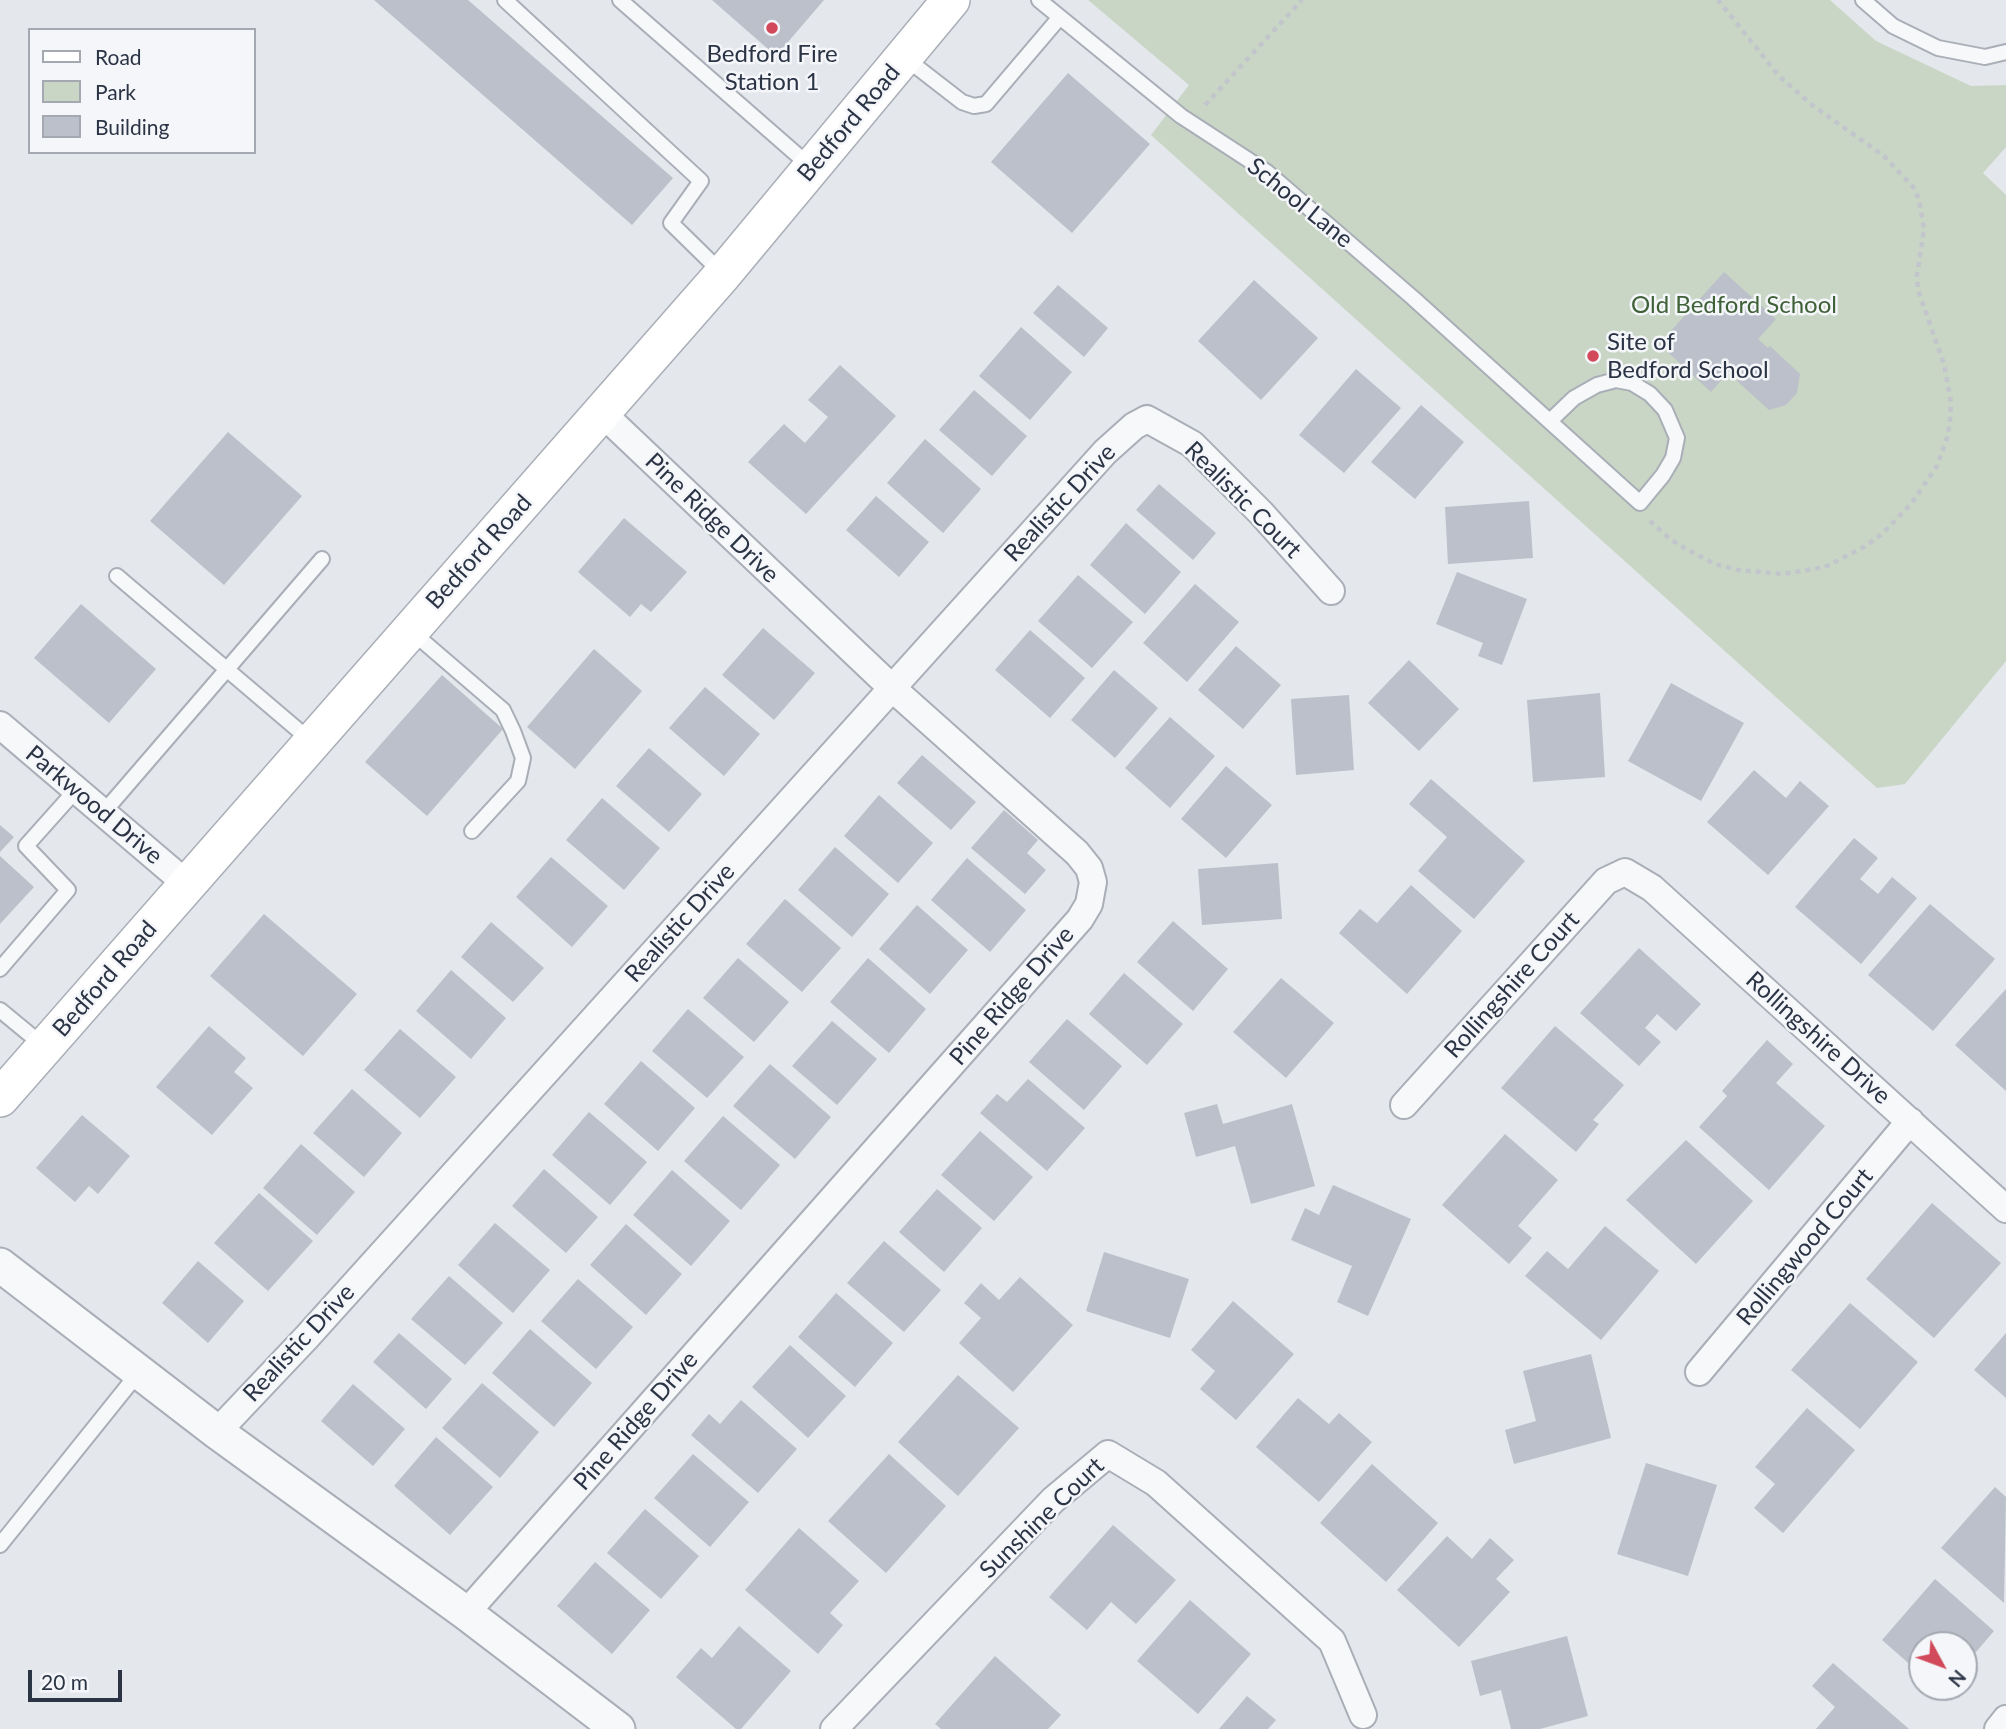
<!DOCTYPE html>
<html>
<head>
<meta charset="utf-8">
<style>
	body { margin:0 }
	#map { position:relative; width:2006px; height:1729px; overflow:hidden; background:#e4e7ec; font-family:Lato,sans-serif }
	canvas { display:block }
	.legend { position:absolute; left:28px; top:28px; width:228px; height:126px; box-sizing:border-box; background:#f4f6f9; border:2px solid #a4a8b1; margin:0; padding:9px 12px; list-style:none; font-size:21px; color:#2b3445 }
	.legend li { display:flex; align-items:center; gap:14px; height:35px }
	.legend b { width:35px; border:2px solid #a4a8b1 }
	.north { position:absolute; left:1908px; top:1631px; width:70px; height:70px; box-sizing:border-box; background:#f4f6f9; border:2px solid #a4a8b1; border-radius:50%; rotate:131deg; font-size:19px; font-weight:700; line-height:28px; text-align:center; color:#2b3445 }
	.north::after { content:''; display:block; margin:auto; width:24px; height:32px; background:#d1495b; clip-path:polygon(50% 0,100% 100%,50% 72%,0 100%) }
	.scale { position:absolute; left:28px; top:1670px; width:94px; height:32px; box-sizing:border-box; border:4px solid #2b3445; border-top:0; padding-left:9px; font-size:21px; line-height:24px; white-space:nowrap; color:#2b3445; -webkit-text-stroke:5px #f4f6f9; paint-order:stroke }
</style>
</head>
<body>
<div id="map">
<canvas width="2006" height="1729"></canvas>
<ul class="legend">
<li><b style="height:9px;background:#fff"></b>Road</li>
<li><b style="height:19px;background:#c9d6c5"></b>Park</li>
<li><b style="height:19px;background:#bbc0ca"></b>Building</li>
</ul>
<div class="north">N</div>
<div class="scale">20 m</div>
</div>
<script>
const context = document.querySelector('canvas').getContext('2d');
context.lineJoin = 'round';
function fill(path, color) { context.fillStyle = color; context.fill(path, 'evenodd'); }
const poly = rows => new Path2D(rows.map(r => 'M' + r).join(''));
function strokePath(path, color, width, dash) { context.strokeStyle = color; context.lineWidth = width; context.lineCap = dash ? 'butt' : 'round'; context.setLineDash(dash || []); context.stroke(path); }
function write(font, color, halo, rows, align = 'center') {
  context.font = font + ' Lato,sans-serif'; context.lineWidth = 5; context.setLineDash([]); context.textBaseline = 'middle'; context.strokeStyle = halo; context.fillStyle = color; for (const [text, x, y, turn = 0] of rows) {
    context.save(); context.translate(x, y); context.rotate((+turn || 0) * Math.PI / 180); context.textAlign = isNaN(turn) ? turn : align; if (halo) context.strokeText(text, 0, 0); context.fillText(text, 0, 0); context.restore();
  }
}
const green = poly([
	[1088,0,1830,0,1876,41,1971,86,2006,85,2006,147,1983,173,2006,195,2006,661,1905,784,1877,788,1151,135,1189,85]
]);
const building = poly([
	[374,0,468,0,673,178,632,225],
	[712,0,824,0,776,56],
	[1068,73,1150,144,1072,233,991,162],
	[1724,272,1776,319,1758,339,1768,348,1770,346,1800,374,1797,393,1786,405,1769,410,1737,381,1738,380,1729,371,1711,392,1659,344],
	[1254,280,1318,338,1261,400,1198,341],
	[1058,285,1108,328,1084,357,1033,313],
	[1021,327,1072,372,1030,420,979,376],
	[840,365,896,416,806,514,748,462,784,424,805,443,828,417,808,400],
	[1356,369,1401,408,1344,473,1299,435],
	[974,390,1027,436,992,476,939,430],
	[1421,405,1464,442,1415,499,1371,462],
	[228,432,302,496,224,585,150,521],
	[925,439,981,489,943,533,887,483],
	[1159,484,1216,533,1193,560,1136,510],
	[876,496,929,542,899,577,846,530],
	[1529,501,1533,558,1448,564,1445,507],
	[624,518,687,572,651,612,641,604,630,617,578,572],
	[1126,523,1181,572,1145,614,1090,565],
	[1457,572,1527,599,1502,665,1478,656,1483,643,1436,624],
	[1078,575,1133,622,1092,668,1038,621],
	[1195,584,1239,622,1187,682,1143,643],
	[81,604,156,669,109,723,34,658],
	[763,628,815,673,774,720,722,675],
	[1030,630,1085,678,1050,718,995,670],
	[1236,646,1281,685,1243,729,1198,690],
	[594,649,642,691,575,769,527,727],
	[1409,660,1459,709,1419,751,1368,703],
	[1114,670,1158,708,1115,758,1071,720],
	[442,675,503,729,427,816,365,762],
	[1671,683,1744,723,1701,801,1628,761],
	[705,687,760,734,724,776,669,728],
	[1600,693,1605,777,1533,782,1527,700],
	[1349,695,1354,770,1296,775,1291,699],
	[1170,717,1215,756,1170,808,1125,768],
	[649,748,702,794,669,832,616,786],
	[922,755,976,802,951,830,897,783],
	[1226,766,1272,805,1226,858,1181,819],
	[1754,770,1786,798,1800,781,1829,806,1768,875,1707,822],
	[1431,779,1525,861,1474,919,1418,871,1447,837,1409,804],
	[879,795,933,843,898,883,844,836],
	[602,798,660,848,624,890,566,840],
	[1004,810,1038,840,1027,853,1046,870,1025,894,971,848],
	[0,825,14,837,0,852],
	[1854,838,1878,858,1860,879,1878,894,1892,877,1917,898,1861,964,1795,907],
	[835,847,889,894,852,937,798,890],
	[0,856,34,887,0,924],
	[551,857,608,906,572,947,516,897],
	[967,858,1026,910,990,952,931,900],
	[1278,863,1282,919,1202,925,1198,869],
	[1411,885,1462,931,1407,994,1339,933,1360,909,1377,923],
	[785,899,841,948,802,992,746,944],
	[1930,904,1995,959,1933,1031,1868,975],
	[917,905,968,950,930,994,879,949],
	[264,914,357,994,303,1056,210,976],
	[1173,921,1228,969,1193,1011,1137,962],
	[491,922,544,968,513,1002,461,957],
	[1639,948,1701,1004,1676,1031,1657,1014,1645,1028,1661,1042,1639,1066,1580,1013],
	[738,958,789,1002,754,1042,703,998],
	[868,958,926,1009,889,1053,830,1002],
	[451,970,506,1018,471,1059,416,1011],
	[1124,973,1183,1024,1147,1065,1089,1014],
	[1281,978,1334,1023,1286,1078,1233,1032],
	[2006,989,2006,1091,1955,1045],
	[688,1009,744,1057,707,1098,652,1051],
	[1067,1019,1122,1066,1084,1110,1029,1062],
	[832,1021,877,1059,837,1105,792,1066],
	[209,1026,246,1058,234,1072,253,1088,212,1135,156,1087],
	[1555,1026,1624,1085,1593,1120,1599,1124,1576,1152,1501,1088],
	[400,1029,456,1077,420,1118,364,1070],
	[1767,1040,1793,1064,1776,1083,1825,1126,1769,1190,1699,1127,1727,1096,1722,1091],
	[641,1061,695,1108,658,1151,604,1104],
	[770,1064,831,1117,795,1159,733,1106],
	[1028,1079,1085,1128,1047,1171,980,1113,997,1094,1007,1102],
	[352,1089,402,1133,364,1177,313,1133],
	[1217,1104,1223,1124,1292,1104,1315,1186,1251,1204,1235,1146,1196,1157,1184,1113],
	[589,1112,647,1162,610,1205,552,1155],
	[82,1115,130,1156,98,1194,89,1186,75,1202,36,1168],
	[723,1116,780,1165,741,1210,684,1161],
	[980,1131,1033,1177,994,1221,941,1175],
	[1505,1134,1558,1180,1518,1226,1532,1238,1509,1264,1442,1205],
	[1686,1140,1753,1201,1696,1264,1626,1200],
	[301,1144,355,1192,317,1235,263,1188],
	[544,1169,598,1217,566,1253,512,1206],
	[672,1170,730,1221,691,1266,633,1215],
	[1333,1185,1411,1219,1368,1316,1337,1302,1352,1266,1291,1240,1305,1208,1319,1215],
	[937,1189,982,1228,944,1272,899,1232],
	[259,1193,313,1241,268,1291,214,1243],
	[1932,1203,2001,1263,1934,1338,1866,1279],
	[495,1223,550,1270,513,1313,458,1265],
	[626,1224,682,1274,646,1315,590,1265],
	[1605,1226,1659,1271,1601,1340,1525,1276,1547,1251,1568,1269],
	[884,1241,941,1290,904,1332,847,1283],
	[1104,1252,1189,1279,1170,1338,1086,1311],
	[198,1261,244,1301,208,1343,162,1303],
	[449,1276,503,1323,465,1365,411,1319],
	[1020,1277,1073,1325,1013,1392,959,1343,981,1318,964,1303,981,1283,999,1300],
	[578,1279,633,1327,596,1369,541,1321],
	[836,1293,893,1343,855,1387,798,1337],
	[1233,1301,1294,1354,1236,1420,1200,1389,1215,1371,1191,1350],
	[1850,1303,1918,1362,1860,1429,1791,1370],
	[530,1329,592,1383,554,1427,492,1373],
	[399,1333,452,1379,426,1409,373,1362],
	[2006,1333,2006,1398,1974,1370],
	[790,1345,846,1396,808,1438,752,1387],
	[1591,1354,1611,1438,1514,1464,1505,1430,1536,1421,1523,1371],
	[958,1375,1019,1428,958,1496,898,1442],
	[482,1383,539,1432,500,1478,442,1428],
	[353,1384,405,1429,373,1466,321,1421],
	[1298,1398,1329,1424,1339,1413,1372,1442,1319,1502,1256,1447],
	[741,1400,797,1449,758,1493,691,1435,709,1414,720,1424],
	[1807,1408,1855,1450,1783,1533,1754,1508,1775,1484,1755,1467],
	[436,1437,493,1487,450,1535,394,1486],
	[693,1454,749,1502,710,1547,654,1498],
	[889,1454,946,1506,886,1573,828,1521],
	[1646,1463,1717,1485,1688,1576,1617,1554],
	[1372,1464,1438,1523,1386,1582,1320,1523],
	[1995,1487,2006,1497,2004,1603,1941,1548],
	[645,1509,699,1556,661,1599,607,1553],
	[1113,1525,1176,1580,1136,1624,1111,1602,1087,1630,1049,1597],
	[799,1528,859,1581,830,1613,843,1625,818,1654,745,1590],
	[1447,1536,1472,1559,1490,1538,1514,1560,1496,1579,1510,1592,1459,1647,1397,1590],
	[595,1562,650,1610,612,1654,557,1606],
	[1935,1579,1994,1631,1964,1666,1964,1645,1922,1645,1922,1675,1882,1640],
	[1190,1600,1251,1654,1198,1714,1137,1661],
	[739,1626,791,1671,741,1729,736,1729,676,1677,701,1648,712,1658],
	[1567,1636,1588,1716,1540,1729,1511,1729,1501,1690,1480,1696,1471,1661],
	[995,1656,1061,1715,1048,1729,941,1729,935,1724],
	[1833,1663,1909,1729,1816,1729,1835,1707,1812,1686],
	[1247,1696,1276,1720,1268,1729,1219,1729]
]);
const path = poly([
	[1205,105,1302,0],
	[1650,521,1670,539,1686,549,1715,564,1738,570,1783,574,1825,567,1864,547,1882,534,1911,504,1937,466,1947,438,1950,421,1951,402,1944,364,1918,290,1917,275,1924,229,1919,200,1914,188,1884,156,1812,105,1779,76,1718,0]
]);
const service = poly([
	[505,0,701,181,671,223,722,273],
	[620,0,811,167],
	[1039,0,1181,116,1267,172,1413,298,1640,503,1663,475,1673,458,1677,438,1665,410,1650,394,1632,383,1616,380,1597,385,1574,398,1550,421],
	[1863,0,1893,26,1938,48,1985,57,2006,52],
	[904,57,962,102,974,106,986,104,1060,17],
	[117,576,311,741],
	[411,631,503,710,513,731,523,758,518,781,472,831],
	[103,813,322,559],
	[0,969,68,890,26,846,76,790],
	[0,1010,45,1047],
	[0,1545,139,1372]
]);
const minor = poly([
	[0,725,188,885],
	[1404,1105,1606,881,1625,872,1652,888,2006,1209],
	[1699,1372,1910,1121],
	[217,1432,306,1338,1105,452,1134,426,1147,419,1192,444,1261,513,1331,591],
	[466,1613,1080,919,1089,904,1093,882,1089,868,1077,853,892,688,602,413],
	[834,1729,1053,1500,1108,1454,1156,1483,1332,1641,1363,1715],
	[1998,1729,2006,1719]
]);
const tertiary = poly([
	[0,1265,217,1432,466,1613,618,1729]
]);
const secondary = poly([
	[0,1098,723,274,951,0]
]);
const markers = [
	[772,28,7,"#d1495b"],
	[1593,356,7,"#d1495b"]
];
const poiNames = [
	["Bedford Fire",772,54],
	["Station 1",772,82],
	["Site of",1607,342,"left"],
	["Bedford School",1607,370,"left"]
];
const streetNames = [
	["Bedford Road",849,123,-50],
	["School Lane",1300,203,39],
	["Realistic Court",1243,500,45],
	["Realistic Drive",1060,503,-47],
	["Pine Ridge Drive",712,518,44],
	["Bedford Road",479,552,-48],
	["Parkwood Drive",94,805,40],
	["Realistic Drive",680,923,-48],
	["Bedford Road",105,979,-49],
	["Rollingshire Court",1512,985,-48],
	["Pine Ridge Drive",1012,996,-49],
	["Rollingshire Drive",1818,1038,42],
	["Rollingwood Court",1805,1247,-50],
	["Realistic Drive",299,1343,-47],
	["Pine Ridge Drive",636,1421,-49],
	["Sunshine Court",1042,1518,-44]
];
const parkNames = [
	["Old Bedford School",1734,305]
];
fill(green, '#c9d6c5');
fill(building, '#bbc0ca');
strokePath(service, '#a9aeb7', 18);
strokePath(minor, '#a9aeb7', 30);
strokePath(tertiary, '#a9aeb7', 37);
strokePath(secondary, '#a9aeb7', 40);
strokePath(path, '#c2c5cb', 4.5, [5, 5]);
strokePath(service, '#f7f8fa', 14);
strokePath(minor, '#f7f8fa', 26);
strokePath(tertiary, '#f7f8fa', 33);
strokePath(secondary, '#fff', 37);
for (const [x, y, r, color] of markers) { const dot = new Path2D(); dot.arc(x, y, r, 0, 2 * Math.PI); context.fillStyle = color; context.fill(dot); strokePath(dot, '#f4f6f9', 2.5); }
write('24px', '#2b3445', '#f4f6f9', poiNames);
write('24px', '#2b3445', '#f4f6f9', streetNames);
write('24px', '#3f6138', '#f4f6f9', parkNames);
</script>
</body>
</html>
